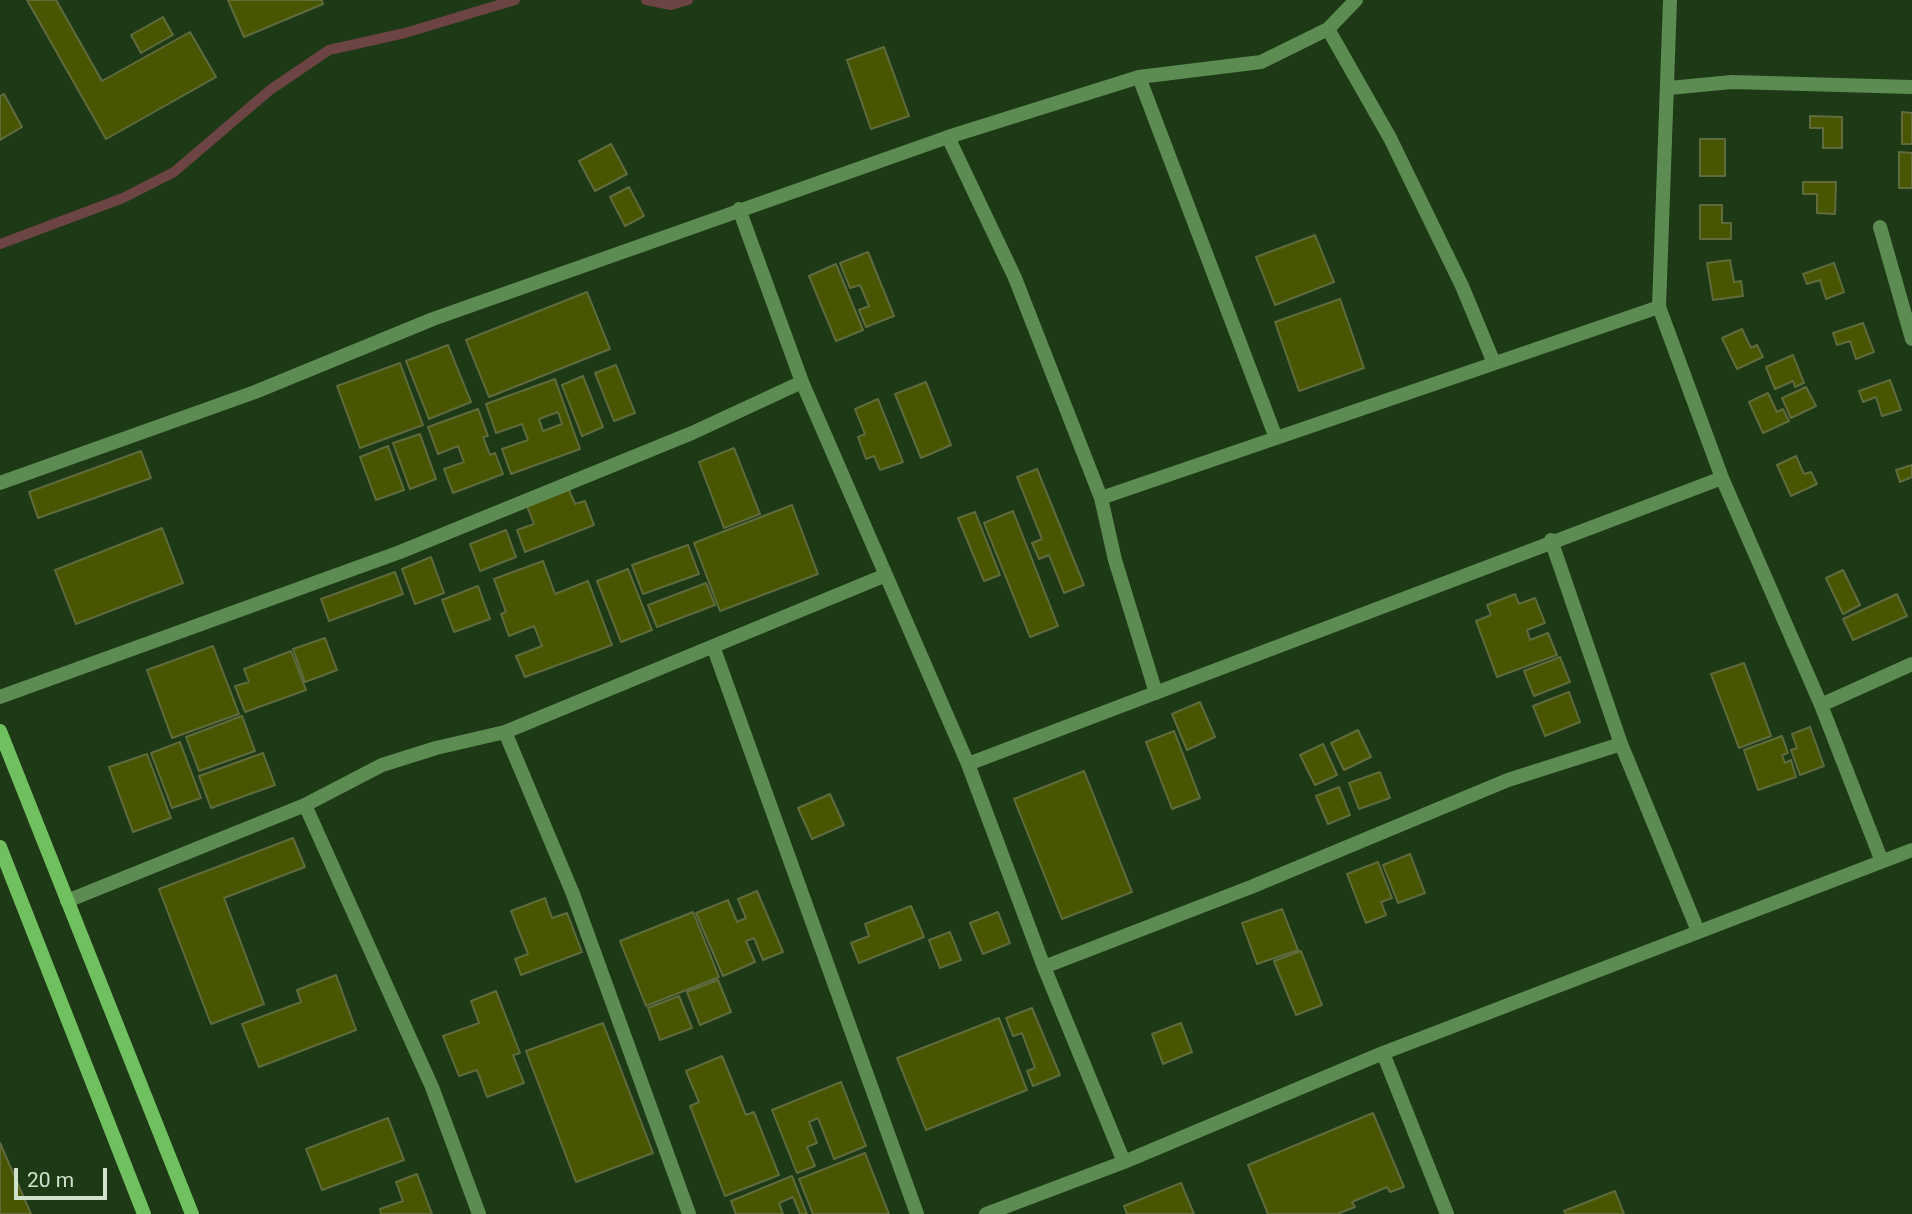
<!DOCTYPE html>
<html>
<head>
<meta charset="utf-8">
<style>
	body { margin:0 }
	#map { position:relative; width:1912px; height:1214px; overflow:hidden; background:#1d3916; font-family:Roboto,sans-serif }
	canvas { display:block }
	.scale { position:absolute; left:14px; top:1168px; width:93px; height:32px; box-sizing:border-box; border:4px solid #d0e2cc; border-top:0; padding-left:9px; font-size:21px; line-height:24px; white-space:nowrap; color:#d0e2cc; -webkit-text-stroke:5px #1d3916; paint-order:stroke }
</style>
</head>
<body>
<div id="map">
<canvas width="1912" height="1214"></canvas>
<div class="scale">20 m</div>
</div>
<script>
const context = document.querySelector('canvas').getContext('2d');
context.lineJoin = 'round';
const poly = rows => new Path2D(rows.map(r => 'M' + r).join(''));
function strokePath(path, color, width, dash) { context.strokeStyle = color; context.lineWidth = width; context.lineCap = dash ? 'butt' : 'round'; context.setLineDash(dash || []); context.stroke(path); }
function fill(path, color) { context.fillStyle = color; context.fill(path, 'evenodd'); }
const stream = poly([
	[646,0,671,5,688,0],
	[0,244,123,198,174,172,270,90,329,50,405,33,515,0]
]);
const building = poly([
	[27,0,56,0,102,81,190,32,216,77,106,139,27,0],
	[228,0,322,0,323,4,244,37,228,0],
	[163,17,173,35,141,53,131,35,163,17],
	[884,47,909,116,871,129,847,60,884,47],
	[4,94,22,127,0,140,0,96,4,94],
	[1902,112,1912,113,1912,144,1902,144,1902,112],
	[1810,116,1842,117,1842,148,1823,148,1823,128,1810,128,1810,116],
	[1700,139,1725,139,1725,176,1700,176,1700,139],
	[611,144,627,174,595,191,579,161,611,144],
	[1899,152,1912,153,1912,188,1899,188,1899,152],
	[1803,182,1836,182,1835,214,1817,213,1817,194,1803,194,1803,182],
	[629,187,644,216,625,226,610,197,629,187],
	[1700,205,1722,205,1722,223,1731,223,1731,239,1700,239,1700,205],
	[1315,235,1334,282,1275,305,1256,257,1315,235],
	[868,252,894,316,866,327,859,310,869,306,860,285,850,288,840,263,868,252],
	[1730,260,1734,282,1741,281,1743,296,1713,300,1707,263,1730,260],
	[1834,263,1844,292,1826,299,1820,280,1807,284,1803,274,1834,263],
	[836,264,863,330,836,341,809,276,836,264],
	[587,292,610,349,489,397,466,340,587,292],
	[1340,299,1364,368,1299,391,1275,322,1340,299],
	[1863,323,1874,352,1856,359,1850,341,1837,345,1833,333,1863,323],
	[1742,329,1751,348,1757,345,1763,357,1737,369,1722,338,1742,329],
	[448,345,471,402,429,419,406,361,448,345],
	[1793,355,1804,383,1795,387,1793,381,1775,389,1766,367,1793,355],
	[400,363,423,425,360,448,337,386,400,363],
	[616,365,635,413,614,421,595,373,616,365],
	[583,376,603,427,582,436,562,385,583,376],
	[555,379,580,449,511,474,502,449,528,440,522,424,496,433,486,404,555,379],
	[558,412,562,424,543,431,539,419,558,412],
	[1890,380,1901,410,1882,416,1876,397,1863,402,1859,391,1890,380],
	[926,382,951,445,921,458,895,394,926,382],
	[1806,387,1816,406,1791,418,1782,398,1806,387],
	[1768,393,1777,412,1783,409,1789,421,1763,433,1749,402,1768,393],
	[878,399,903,462,880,470,874,456,866,459,858,437,865,434,855,409,878,399],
	[478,409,488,436,483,437,490,455,495,453,503,474,453,493,444,469,464,462,458,446,438,454,428,427,478,409],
	[420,434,436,479,410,489,393,443,420,434],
	[388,446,404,490,376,500,360,457,388,446],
	[734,448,760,514,724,528,699,462,734,448],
	[141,451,151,478,38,518,29,492,141,451],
	[1796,456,1804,474,1811,472,1817,484,1791,496,1777,465,1796,456],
	[1912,465,1912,477,1900,482,1896,470,1912,465],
	[1037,469,1084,585,1064,593,1049,555,1039,559,1032,543,1042,539,1017,477,1037,469],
	[569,490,575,504,585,501,594,525,525,552,517,530,534,524,527,506,569,490],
	[792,505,818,574,720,611,694,543,792,505],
	[1013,511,1058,626,1030,637,984,523,1013,511],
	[975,512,1000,575,984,581,958,518,975,512],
	[162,528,183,583,76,624,55,570,162,528],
	[506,530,516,557,480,571,470,544,506,530],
	[688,545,699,574,643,594,632,565,688,545],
	[431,557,444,593,415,604,402,569,431,557],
	[543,561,555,594,588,581,612,645,525,677,516,656,542,646,534,626,509,636,501,614,506,612,494,579,543,561],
	[628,569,652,630,621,642,597,581,628,569],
	[1843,570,1860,605,1843,614,1826,578,1843,570],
	[395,572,403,594,329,621,321,599,395,572],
	[706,583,715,605,657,627,648,605,706,583],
	[478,586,490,619,454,632,442,600,478,586],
	[1515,594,1519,604,1535,598,1545,623,1527,630,1530,640,1548,633,1557,655,1497,677,1476,621,1491,615,1487,605,1515,594],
	[1897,594,1907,616,1853,640,1843,619,1897,594],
	[325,638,337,670,305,682,293,649,325,638],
	[213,646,239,714,172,738,147,670,213,646],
	[291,651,306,690,245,712,235,686,249,682,244,669,291,651],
	[1560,657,1570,682,1534,696,1524,671,1560,657],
	[1744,663,1771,736,1739,748,1711,674,1744,663],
	[1569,692,1580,722,1545,736,1533,706,1569,692],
	[1200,702,1215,737,1187,750,1172,714,1200,702],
	[242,716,255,751,199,771,186,737,242,716],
	[1810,727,1824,766,1800,775,1791,750,1797,748,1792,734,1810,727],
	[1358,730,1371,757,1344,770,1331,743,1358,730],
	[1174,731,1200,798,1172,809,1146,742,1174,731],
	[1782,736,1788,753,1782,755,1785,763,1791,760,1796,777,1758,790,1744,750,1782,736],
	[180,742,201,798,172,808,151,753,180,742],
	[1323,744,1337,775,1315,785,1300,755,1323,744],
	[263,753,275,785,211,808,199,776,263,753],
	[147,754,171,818,133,832,109,767,147,754],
	[1084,771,1132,892,1062,919,1014,799,1084,771],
	[1380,772,1390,798,1359,809,1349,783,1380,772],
	[1339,787,1350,815,1328,824,1316,796,1339,787],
	[830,794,844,825,812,839,798,808,830,794],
	[293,838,305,867,224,898,264,1004,211,1024,159,889,293,838],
	[1410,854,1425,893,1398,903,1383,865,1410,854],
	[1378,862,1392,898,1381,902,1386,915,1366,923,1347,874,1378,862],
	[757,891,783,952,763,960,754,938,746,941,755,962,723,976,696,913,728,900,737,922,746,918,738,899,757,891],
	[545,898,552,918,567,913,582,952,521,975,515,959,528,954,511,911,545,898],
	[911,906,924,937,859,963,851,943,869,936,865,924,911,906],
	[1282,909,1298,950,1257,964,1242,923,1282,909],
	[693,912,719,977,646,1006,620,941,693,912],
	[998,912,1010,943,983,954,970,923,998,912],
	[950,932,961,960,940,968,929,940,950,932],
	[1301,951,1322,1005,1296,1015,1274,961,1301,951],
	[336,975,356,1030,259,1067,242,1024,301,1002,297,990,336,975],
	[718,980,731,1012,700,1025,687,992,718,980],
	[496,991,520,1053,513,1055,524,1083,487,1097,477,1070,459,1076,443,1036,479,1023,471,1001,496,991],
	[679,996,692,1028,660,1040,648,1008,679,996],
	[1032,1008,1060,1075,1033,1086,1027,1071,1035,1068,1022,1033,1013,1036,1006,1018,1032,1008],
	[999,1018,1027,1090,926,1130,897,1058,999,1018],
	[603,1023,653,1153,576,1182,526,1051,603,1023],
	[1181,1023,1192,1052,1163,1064,1152,1034,1181,1023],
	[722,1056,746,1115,754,1112,779,1175,725,1196,690,1106,699,1102,686,1071,722,1056],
	[841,1082,866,1146,834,1159,818,1118,809,1122,817,1143,807,1147,815,1166,797,1173,772,1110,841,1082],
	[1373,1113,1404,1187,1390,1192,1387,1187,1352,1202,1355,1207,1337,1214,1268,1214,1248,1165,1373,1113],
	[388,1118,404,1160,322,1190,306,1149,388,1118],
	[0,1143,31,1214,0,1214,0,1143],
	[865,1153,889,1214,813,1214,799,1179,865,1153],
	[417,1174,432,1214,381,1214,380,1209,403,1201,396,1182,417,1174],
	[792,1176,807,1214,800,1214,793,1197,779,1203,783,1214,736,1214,731,1201,792,1176],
	[1181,1183,1194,1214,1127,1214,1124,1206,1181,1183],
	[1615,1191,1624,1214,1566,1214,1564,1211,1615,1191]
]);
const minor = poly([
	[1670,0,1659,307,1722,478,1821,705,1881,859],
	[1328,29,1390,138,1462,286,1494,363],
	[1139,77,1276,438],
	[1669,88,1732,82,1912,87],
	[948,137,1015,278,1101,498],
	[739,209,802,382,968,764,1044,967,1124,1162],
	[1880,227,1912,339],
	[0,483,255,392,433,319,948,137,1139,77,1261,62,1328,29,1356,0],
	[1551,540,1621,744,1698,931],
	[713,646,917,1214],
	[1156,693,1115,560,1101,498,1659,307],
	[0,697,400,552,692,433,802,382],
	[1821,705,1912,664],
	[505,732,573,894,689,1214],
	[968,764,1722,478],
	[305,805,432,1087,479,1214],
	[67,901,305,805,382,765,436,748,505,732,886,575],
	[1044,967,1251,887,1508,780,1621,744],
	[1383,1053,1447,1214],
	[986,1214,1124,1162,1383,1053,1912,850]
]);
const secondary = poly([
	[0,731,192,1214],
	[0,847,144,1214]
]);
strokePath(stream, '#6c4443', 10);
fill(building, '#485602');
strokePath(building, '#606b3d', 2);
strokePath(minor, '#5c8c51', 14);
strokePath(secondary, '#71c05f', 14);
</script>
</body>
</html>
